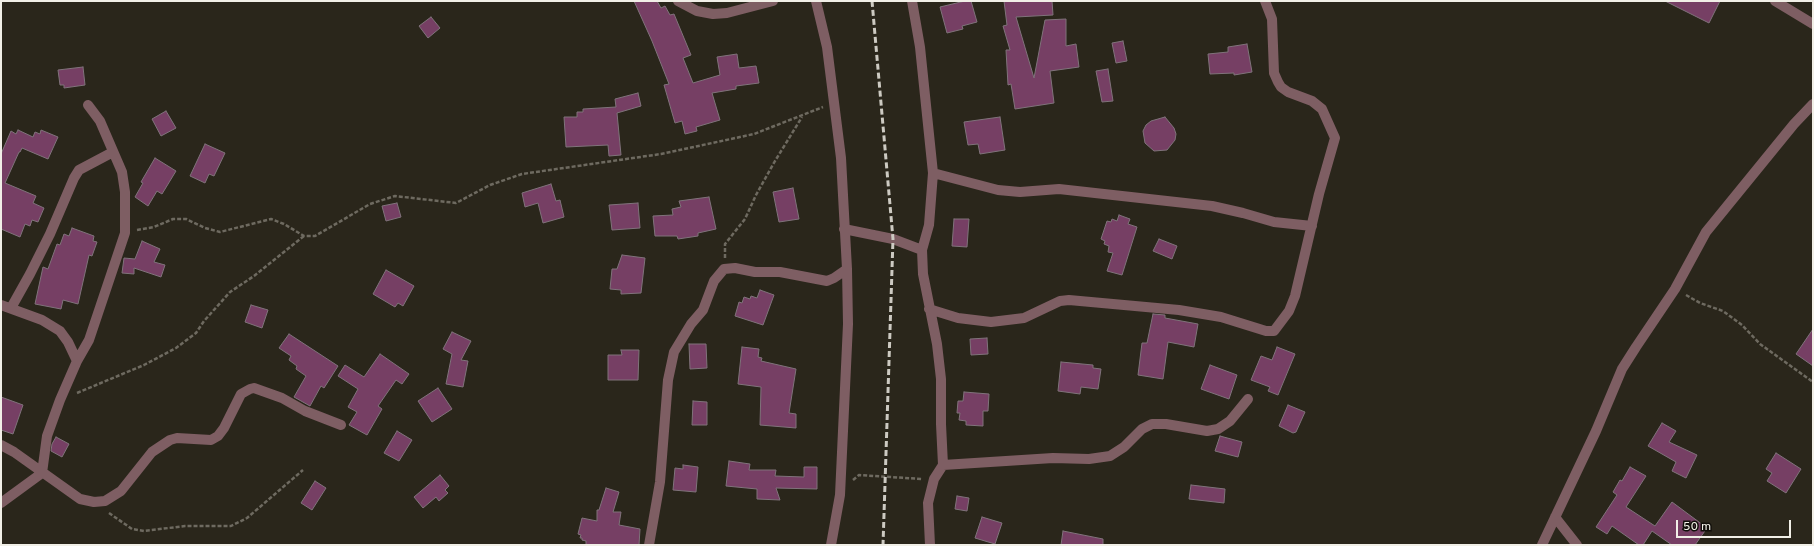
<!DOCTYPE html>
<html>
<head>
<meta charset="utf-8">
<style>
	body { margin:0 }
	#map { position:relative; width:1814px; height:546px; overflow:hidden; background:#2a261b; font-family:Overpass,sans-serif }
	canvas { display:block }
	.frame { position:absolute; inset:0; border:2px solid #f1efe7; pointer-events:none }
	.scale { position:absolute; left:1676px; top:520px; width:115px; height:18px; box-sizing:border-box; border:2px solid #f1efe7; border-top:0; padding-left:5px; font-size:12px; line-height:14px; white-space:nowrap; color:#f1efe7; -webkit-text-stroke:3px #110f0a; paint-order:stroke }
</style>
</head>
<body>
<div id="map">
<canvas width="1814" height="546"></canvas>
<div class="frame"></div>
<div class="scale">50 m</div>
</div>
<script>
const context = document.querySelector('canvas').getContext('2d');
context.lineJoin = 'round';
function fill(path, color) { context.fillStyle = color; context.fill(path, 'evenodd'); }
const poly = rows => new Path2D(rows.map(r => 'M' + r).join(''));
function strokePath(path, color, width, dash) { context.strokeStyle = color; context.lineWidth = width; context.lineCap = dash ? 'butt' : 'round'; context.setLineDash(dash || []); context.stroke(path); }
const building = poly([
	[634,1,657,1,661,8,665,6,670,15,674,14,691,55,683,58,693,83,720,75,717,57,737,54,739,68,756,66,759,83,736,86,736,89,712,93,720,120,696,127,697,131,685,134,682,121,675,123,664,85,669,84,652,41,634,1],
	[965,1,971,1,977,22,962,26,963,29,947,33,940,7,965,1],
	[1004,1,1052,1,1053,15,1016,17,1034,78,1045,20,1066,19,1066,46,1076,44,1079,67,1050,71,1054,103,1015,109,1011,84,1008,85,1006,50,1010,50,1003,26,1007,25,1004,1],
	[1665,1,1720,1,1709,23,1665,1],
	[431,17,440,28,428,38,419,26,431,17],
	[1123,41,1127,61,1116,63,1112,43,1123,41],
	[1247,44,1252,72,1234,75,1234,73,1210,74,1208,54,1228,52,1228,47,1247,44],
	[83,67,85,85,64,88,64,85,60,85,58,70,83,67],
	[1108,69,1113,101,1102,102,1096,71,1108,69],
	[638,93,641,106,617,113,621,155,609,156,608,145,566,147,564,117,577,117,577,112,583,112,583,109,616,107,615,99,638,93],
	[166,111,176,128,161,136,152,119,166,111],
	[1000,117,1005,150,980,154,978,144,968,145,964,122,1000,117],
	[1165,117,1174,128,1176,134,1175,140,1167,150,1154,151,1145,143,1143,131,1146,125,1151,121,1165,117],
	[18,130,33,137,35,132,40,134,41,130,58,137,48,159,22,148,20,152,19,152,5,183,36,196,33,203,44,208,38,222,32,220,30,226,25,224,20,237,1,229,1,154,11,131,16,134,18,130],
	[205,144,225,153,214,176,209,174,205,183,190,176,205,144],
	[155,158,176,171,162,194,157,191,148,206,135,197,143,183,141,182,155,158],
	[551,184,556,201,560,200,564,217,543,223,538,203,525,207,522,193,551,184],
	[793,188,799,219,779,222,773,192,793,188],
	[709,197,716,229,698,233,698,236,678,239,677,236,655,236,653,216,673,215,672,209,681,207,679,201,709,197],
	[397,203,401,217,386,221,382,206,397,203],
	[638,203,640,228,612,230,609,205,638,203],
	[1119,215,1130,219,1128,224,1137,227,1122,275,1107,271,1113,253,1108,252,1109,246,1104,244,1105,241,1101,239,1107,221,1111,222,1112,219,1117,221,1119,215],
	[954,219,969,219,967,247,952,246,954,219],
	[72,228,94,236,93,241,97,242,92,256,89,255,78,304,63,300,61,309,35,304,43,267,48,269,57,244,60,245,64,234,69,236,72,228],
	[1159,239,1177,246,1172,259,1153,251,1159,239],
	[142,241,160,249,154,262,165,265,161,277,134,268,134,274,122,273,124,258,135,259,142,241],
	[622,255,645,258,641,293,621,294,621,290,610,289,612,269,617,269,622,255],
	[386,270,414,286,403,306,398,303,395,307,373,294,386,270],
	[760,290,774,295,763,325,735,316,739,302,742,303,744,297,750,299,751,296,757,298,760,290],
	[251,305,268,310,262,328,245,322,251,305],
	[1153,314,1165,315,1165,318,1198,324,1194,347,1168,342,1163,379,1138,375,1142,343,1147,343,1153,314],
	[1813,329,1813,366,1796,354,1813,329],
	[452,332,471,341,461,360,468,361,463,387,446,384,452,354,443,349,452,332],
	[289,334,338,366,324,388,321,386,310,406,294,397,306,376,296,369,297,366,289,360,291,356,279,348,289,334],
	[987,338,988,354,971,355,970,339,987,338],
	[689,344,706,344,707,368,690,369,689,344],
	[742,347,759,349,758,357,762,358,761,361,796,369,789,413,796,414,796,428,760,425,761,387,738,384,742,347],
	[1277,347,1295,354,1278,395,1268,391,1270,387,1251,380,1261,356,1272,360,1277,347],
	[621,350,639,350,638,380,608,380,608,355,622,355,621,350],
	[380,354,409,374,402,384,396,380,378,406,382,409,367,435,349,425,357,412,348,407,358,389,338,376,345,365,364,377,380,354],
	[1061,362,1093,365,1093,368,1101,369,1098,389,1081,387,1080,394,1058,391,1061,362],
	[1210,365,1237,375,1229,399,1201,389,1210,365],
	[438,388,452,409,432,422,418,401,438,388],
	[964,392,989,394,988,411,983,411,983,426,966,425,966,421,959,420,960,413,957,413,958,401,963,401,964,392],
	[1,397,23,405,13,434,1,430,1,397],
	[693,401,707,402,707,425,692,425,693,401],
	[1288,405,1305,412,1296,432,1293,433,1279,426,1288,405],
	[1662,423,1676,431,1669,442,1697,455,1686,478,1672,471,1676,462,1648,446,1662,423],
	[397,431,412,440,399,461,384,453,397,431],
	[1220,436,1242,442,1238,457,1215,451,1220,436],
	[56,437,69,444,62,457,51,451,52,444,56,437],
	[1776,453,1801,469,1786,493,1767,481,1772,473,1766,469,1776,453],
	[729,461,750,464,749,470,776,470,775,476,804,477,804,467,817,467,817,489,776,488,780,500,757,499,757,489,726,486,729,461],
	[683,465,698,467,696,492,673,490,675,468,683,469,683,465],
	[1630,467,1646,476,1626,507,1655,526,1672,502,1707,528,1695,545,1672,545,1652,531,1643,545,1639,545,1612,526,1607,534,1596,527,1617,495,1613,492,1620,480,1622,481,1630,467],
	[440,475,449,486,445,490,448,493,439,501,436,497,423,508,414,497,440,475],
	[315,481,326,488,312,510,301,503,315,481],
	[1191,485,1225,489,1224,503,1189,499,1191,485],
	[606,488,619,492,613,512,621,512,619,525,640,529,639,545,586,545,586,541,582,540,582,538,580,538,581,535,578,534,582,518,597,521,597,510,599,510,606,488],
	[957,496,969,498,967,511,955,509,957,496],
	[982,517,1002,523,995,544,975,538,982,517],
	[1063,531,1103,539,1103,545,1061,545,1063,531]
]);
const path = poly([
	[137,230,154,227,173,219,186,219,205,228,220,232,271,219,284,224,304,236,315,236,370,204,395,196,456,203,490,185,522,174,661,154,754,134,823,107],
	[725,258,725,244,745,219,756,195,775,161,802,117],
	[1686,295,1700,303,1723,311,1742,325,1760,344,1813,382],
	[77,393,144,365,176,348,196,333,204,321,230,292,254,276,304,236],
	[853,480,859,475,922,479],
	[109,513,132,529,144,531,185,526,231,526,247,518,303,470]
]);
const minor = poly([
	[678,1,697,11,713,14,727,13,773,1],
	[816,1,827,47,841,158,847,269,848,324,840,495,831,545],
	[912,1,920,47,933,173,929,225,922,250,923,274,937,344,941,379,941,424,943,465,934,479,928,503,930,545],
	[1775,1,1813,24],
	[933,173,998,190,1020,192,1059,189,1212,206,1243,213,1274,222,1312,226],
	[844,229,893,239,922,250],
	[1,305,42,320,60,331,68,342,77,361],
	[11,308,30,274,50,234,74,178,79,170,113,152],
	[929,309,958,318,991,322,1024,318,1060,301,1069,300,1179,310,1221,317,1266,331,1274,331,1289,311,1295,296,1319,194,1335,138,1322,109,1312,101,1288,92,1281,87,1278,82,1274,73,1272,19,1265,1],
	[1,445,14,452,80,499,94,502,105,501,121,491,152,452,170,440,177,438,211,440,218,436,224,428,241,394,250,389,254,388,282,398,305,411,341,425],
	[943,465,1053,458,1089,459,1110,456,1124,447,1142,429,1152,424,1166,424,1207,431,1218,429,1230,421,1248,399],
	[1,503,42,473,47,436,60,400,77,361,89,340,125,233,125,192,122,172,100,121,88,105],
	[1555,517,1577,545],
	[649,545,660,482,668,380,674,352,691,324,703,310,714,281,724,269,735,268,755,272,780,272,827,281,834,278,847,269],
	[1542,545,1596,431,1622,369,1636,347,1675,289,1706,232,1794,124,1813,104]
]);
const rail = poly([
	[872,1,893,239,883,545]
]);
fill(building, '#763f64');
strokePath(building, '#80737b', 1);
strokePath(path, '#6e6a60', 2.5, [4, 2]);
strokePath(minor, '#7e5e63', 10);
strokePath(rail, '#cdcac2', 3, [6, 3]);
</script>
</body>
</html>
